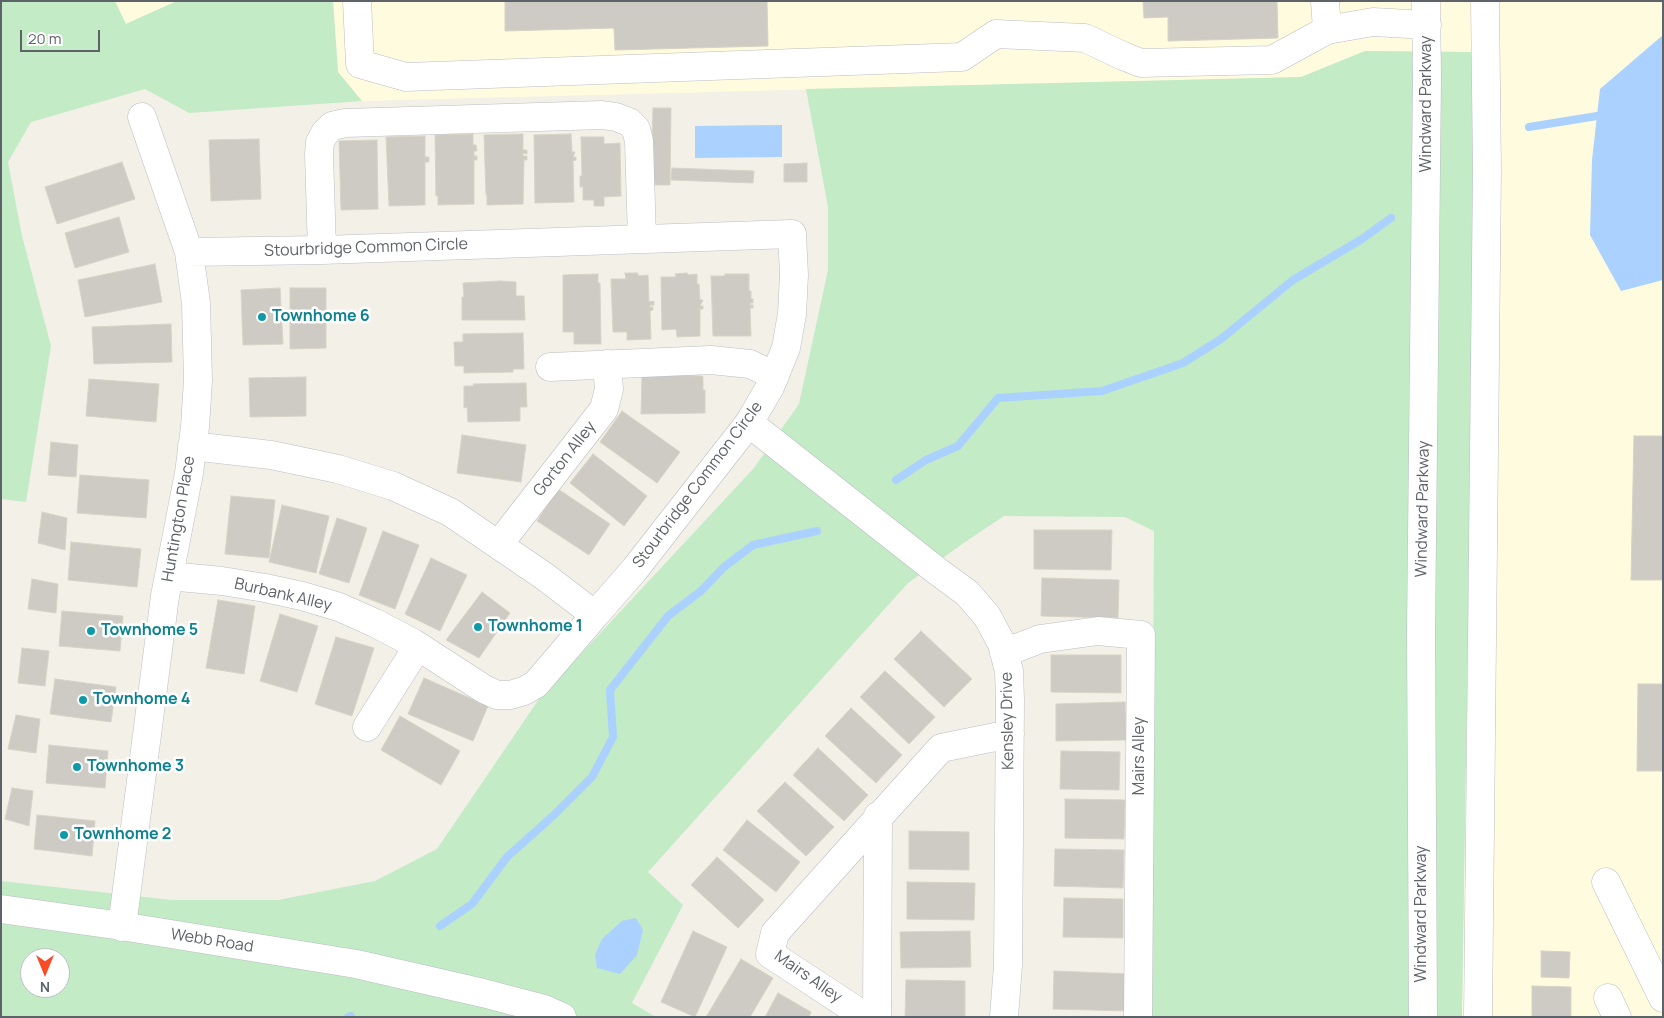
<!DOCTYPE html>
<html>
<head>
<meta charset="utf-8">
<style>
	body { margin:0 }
	#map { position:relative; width:1664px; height:1018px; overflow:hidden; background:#f2f0e7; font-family:Manrope,sans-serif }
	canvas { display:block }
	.frame { position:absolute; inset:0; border:2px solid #5e6269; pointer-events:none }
	.north { position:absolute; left:20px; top:948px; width:50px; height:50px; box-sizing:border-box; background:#fff; border:1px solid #bfc0c3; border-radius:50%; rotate:180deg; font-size:14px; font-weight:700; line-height:20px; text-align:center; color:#5e6269 }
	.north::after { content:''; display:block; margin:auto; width:18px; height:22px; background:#f94c26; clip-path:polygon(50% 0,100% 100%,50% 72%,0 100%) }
	.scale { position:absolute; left:20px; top:30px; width:80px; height:22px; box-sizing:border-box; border:2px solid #5e6269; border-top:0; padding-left:6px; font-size:15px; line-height:18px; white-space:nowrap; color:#5e6269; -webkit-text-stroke:4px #fff; paint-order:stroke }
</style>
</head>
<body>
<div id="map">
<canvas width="1664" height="1018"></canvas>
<div class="frame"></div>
<div class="north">N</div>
<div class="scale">20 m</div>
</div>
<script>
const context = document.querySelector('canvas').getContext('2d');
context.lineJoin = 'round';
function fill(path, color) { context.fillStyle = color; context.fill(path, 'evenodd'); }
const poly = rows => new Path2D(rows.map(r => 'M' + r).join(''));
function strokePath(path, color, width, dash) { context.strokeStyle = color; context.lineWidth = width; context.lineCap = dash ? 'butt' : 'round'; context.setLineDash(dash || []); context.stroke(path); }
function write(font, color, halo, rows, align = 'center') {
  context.font = font + ' Manrope,sans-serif'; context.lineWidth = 5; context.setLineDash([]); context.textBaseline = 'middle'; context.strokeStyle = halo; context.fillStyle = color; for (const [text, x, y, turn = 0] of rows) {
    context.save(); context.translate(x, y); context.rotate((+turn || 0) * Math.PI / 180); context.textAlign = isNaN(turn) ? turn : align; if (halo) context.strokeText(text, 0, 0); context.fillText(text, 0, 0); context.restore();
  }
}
const commercial = poly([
	[115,1,177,1,125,24],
	[333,1,1663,1,1663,1017,1462,1017,1477,53,1365,51,1302,77,362,101,338,72]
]);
const green = poly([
	[1,1,115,1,126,24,177,1,333,1,338,72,362,101,189,113,145,89,31,122,8,162,22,236,51,346,26,502,1,499],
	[1365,51,1477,52,1462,1017,1151,1017,1154,531,1125,517,1004,516,965,542,908,583,648,872,683,905,632,1003,656,1017,1,1017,1,881,171,900,278,900,375,881,437,849,539,699,754,468,799,404,828,270,828,207,806,89,1301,77],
	[30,958,60,958,60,988,30,988]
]);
const water = poly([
	[1663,35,1663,280,1621,291,1590,235,1592,160,1600,89],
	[782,125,782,157,695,158,695,126],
	[636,918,643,930,637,955,620,974,597,968,595,955,602,939,622,921]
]);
const stream = poly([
	[1529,127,1597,116],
	[896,480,926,460,958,446,998,398,1102,391,1183,363,1221,339,1293,280,1362,239,1391,218],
	[440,926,472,904,507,857,554,815,592,777,613,737,610,690,668,616,701,591,724,567,753,545,817,531],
	[348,1017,351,1016]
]);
const building = poly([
	[505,1,767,1,768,46,615,50,614,28,505,31,505,1],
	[1143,1,1277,1,1278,38,1168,41,1168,17,1144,18,1143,1],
	[653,108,671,108,670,185,651,185,653,108],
	[473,134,473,145,476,145,477,151,474,151,474,156,477,156,477,160,474,160,474,204,438,205,438,196,436,196,435,135,473,134],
	[523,134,523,150,527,150,527,154,523,153,523,156,527,156,527,160,524,160,523,204,487,205,487,195,486,195,484,135,523,134],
	[571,134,572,152,575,152,573,157,576,157,576,160,573,161,574,202,535,203,534,135,571,134],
	[425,136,425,157,429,157,429,162,425,162,425,205,389,206,386,137,425,136],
	[581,137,604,137,604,144,620,143,621,196,604,197,604,206,594,206,594,200,583,200,583,187,580,187,580,176,582,176,581,137],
	[259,139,261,199,211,201,209,140,259,139],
	[377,140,378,209,341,210,339,141,377,140],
	[122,162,135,199,57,224,45,187,122,162],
	[807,163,807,182,784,182,784,164,807,163],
	[672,168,754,171,753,183,671,180,672,168],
	[119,217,129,252,75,268,65,233,119,217],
	[155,264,162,302,85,317,78,280,155,264],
	[625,273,638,273,638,276,648,275,649,302,654,301,654,305,650,305,650,307,653,307,653,310,650,311,651,339,627,340,627,332,613,332,611,279,626,279,625,273],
	[687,273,688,275,697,274,697,284,699,284,700,300,703,300,700,306,703,306,703,309,700,309,700,336,677,337,676,329,662,330,661,277,676,277,675,274,687,273],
	[598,274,598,283,600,283,601,344,574,344,574,332,563,332,563,275,598,274],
	[725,274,749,274,749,291,751,291,751,299,753,299,753,303,750,303,750,305,753,305,753,308,750,308,751,336,713,336,711,276,725,276,725,274],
	[500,281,516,282,516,296,524,296,525,320,462,320,462,297,464,297,463,283,500,281],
	[280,288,283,344,243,345,241,290,280,288],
	[290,288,326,288,326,348,290,349,290,288],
	[171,324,172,362,94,364,92,327,171,324],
	[523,333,524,369,513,369,513,372,464,373,464,366,455,366,454,342,463,342,463,334,523,333],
	[642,375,702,376,703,377,703,390,705,390,705,413,641,414,642,375],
	[306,377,306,416,250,417,249,378,306,377],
	[89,379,159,384,156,422,86,416,89,379],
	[526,383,527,407,520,407,520,421,468,422,467,407,464,408,464,386,474,386,473,384,526,383],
	[622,411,680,452,657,483,600,442,622,411],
	[462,435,526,445,521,482,457,473,462,435],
	[1634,436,1663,436,1663,580,1631,580,1634,436],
	[51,442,78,445,76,477,48,475,51,442],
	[593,454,647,496,624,526,570,483,593,454],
	[80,475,149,480,146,518,77,513,80,475],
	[558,489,610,524,589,555,537,521,558,489],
	[231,496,275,500,269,558,225,554,231,496],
	[282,505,329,516,316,573,269,562,282,505],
	[42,512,67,518,65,550,38,543,42,512],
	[337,518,367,528,349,583,319,574,337,518],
	[1034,530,1112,530,1111,570,1034,569,1034,530],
	[383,531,419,545,395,609,359,595,383,531],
	[71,542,141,549,137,587,68,580,71,542],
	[431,558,467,575,440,631,405,614,431,558],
	[1042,578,1119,580,1118,618,1041,616,1042,578],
	[32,579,58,584,56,613,28,609,32,579],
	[482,592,510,613,479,658,446,640,482,592],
	[218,600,255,606,244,674,206,668,218,600],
	[62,611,123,616,120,651,59,646,62,611],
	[280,614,318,626,297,692,260,681,280,614],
	[921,631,972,679,944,707,894,659,921,631],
	[336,637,374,648,352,716,315,704,336,637],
	[22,648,49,651,45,686,18,683,22,648],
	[1051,655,1121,655,1121,693,1051,692,1051,655],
	[885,671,935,717,909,744,860,697,885,671],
	[424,678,488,706,473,741,408,714,424,678],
	[55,679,116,687,111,722,50,714,55,679],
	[1638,684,1663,684,1663,771,1637,771,1638,684],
	[1125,702,1126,740,1056,741,1056,704,1125,702],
	[851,708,902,755,876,783,825,736,851,708],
	[16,715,40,719,36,753,8,749,16,715],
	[400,716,460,751,441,785,381,750,400,716],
	[49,745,108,751,105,788,46,783,49,745],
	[818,748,868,795,844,821,793,775,818,748],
	[1061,751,1120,752,1119,790,1060,789,1061,751],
	[785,782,834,827,806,856,757,811,785,782],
	[12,788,33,791,29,826,5,819,12,788],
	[1065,799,1125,800,1124,839,1065,838,1065,799],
	[37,815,95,821,92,856,34,849,37,815],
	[747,820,800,862,776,892,723,850,747,820],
	[909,831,969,832,969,870,909,869,909,831],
	[1055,849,1124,850,1123,888,1054,886,1055,849],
	[717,857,764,900,738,928,691,885,717,857],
	[907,882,975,883,974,920,907,919,907,882],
	[1064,898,1123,899,1123,938,1063,937,1064,898],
	[693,931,727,947,695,1017,661,1002,693,931],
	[970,931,971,967,901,968,900,932,970,931],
	[1541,951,1570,952,1569,978,1541,977,1541,951],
	[741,959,773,978,750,1017,706,1017,741,959],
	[1054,971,1130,974,1129,1011,1053,1009,1054,971],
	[906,980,965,981,965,1017,905,1017,906,980],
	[1532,986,1571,987,1571,1017,1532,1017,1532,986],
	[778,993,811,1012,809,1017,765,1017,778,993]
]);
const minor = poly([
	[357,1,360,64,406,77,962,57,996,34,1085,38,1123,56,1141,63,1272,60,1327,30,1325,1],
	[1327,30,1373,22,1427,25],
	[322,250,319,154,320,142,325,133,332,126,345,123,602,115,616,117,629,122,636,129,639,141,642,239],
	[189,252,322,250,792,234,794,275,792,314,786,348,770,387,749,423,635,569,595,615,544,576,450,512,393,486,338,469,271,455,192,446],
	[550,367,711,360,750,364,775,376],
	[749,423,937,571,967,593,987,616,1002,644,1009,671,1010,700,1008,965,1004,1017],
	[499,544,604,409,609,389,607,364],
	[169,576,222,581,265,588,302,596,339,607,375,623,413,643,484,689,497,695,510,695,524,691,536,684,595,615],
	[1004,653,1040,639,1098,631,1141,635,1138,1017],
	[367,727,418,646],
	[1606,882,1663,998],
	[1,909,115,925,356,964,483,993,544,1009,562,1017],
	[122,927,165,596,189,473,195,427,198,380,196,303,189,252,142,117],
	[1608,998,1617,1017],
	[866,1017,770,954,775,933,941,748,1010,734],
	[877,1017,878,816],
	[1423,1017,1421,631,1427,77,1426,1],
	[1478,1017,1487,170,1485,1]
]);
const markers = [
	[262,317,5,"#0f9aa8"],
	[478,627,5,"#0f9aa8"],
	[91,631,5,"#0f9aa8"],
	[83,700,5,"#0f9aa8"],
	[77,767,5,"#0f9aa8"],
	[64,835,5,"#0f9aa8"]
];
const streetNames = [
	["Windward Parkway",1427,104,-90],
	["Stourbridge Common Circle",366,248,-2],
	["Gorton Alley",565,459,-52],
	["Stourbridge Common Circle",698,485,-53],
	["Windward Parkway",1423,509,-89],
	["Huntington Place",179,519,-80],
	["Burbank Alley",283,595,13],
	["Kensley Drive",1008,721,-91],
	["Mairs Alley",1140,756,-90],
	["Windward Parkway",1422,914,-90],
	["Webb Road",212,941,9],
	["Mairs Alley",808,977,35]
];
const cultureNames = [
	["Townhome 6",272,317],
	["Townhome 1",488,627],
	["Townhome 5",101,631],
	["Townhome 4",93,700],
	["Townhome 3",87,767],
	["Townhome 2",74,835]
];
fill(commercial, '#fffbdf');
fill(green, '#c2ebc6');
fill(water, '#aad1ff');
strokePath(stream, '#aad1ff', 8);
fill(building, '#cdcbc4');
strokePath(building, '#d7d3c5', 1);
strokePath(minor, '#bbbec3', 29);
strokePath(minor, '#fff', 28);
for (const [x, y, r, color] of markers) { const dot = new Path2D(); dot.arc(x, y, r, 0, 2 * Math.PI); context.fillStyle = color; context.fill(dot); strokePath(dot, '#fff', 2); }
write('16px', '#5e6269', '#fff', streetNames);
write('bold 16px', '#0d838f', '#fff', cultureNames, 'left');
</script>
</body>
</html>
